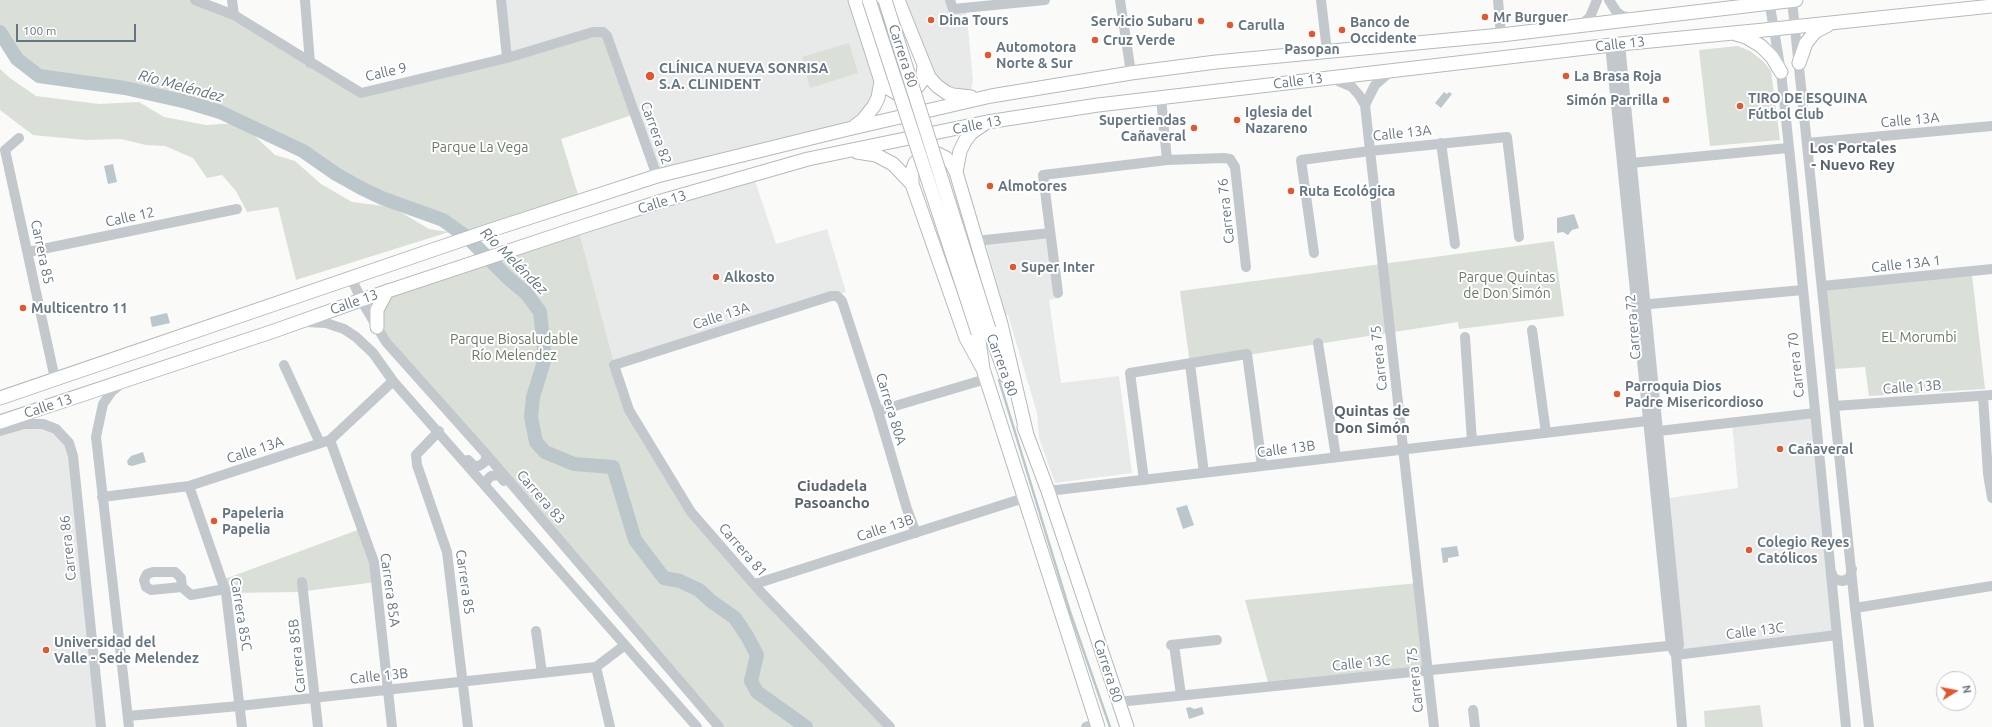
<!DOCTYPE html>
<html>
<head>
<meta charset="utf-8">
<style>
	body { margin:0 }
	#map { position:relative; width:1992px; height:727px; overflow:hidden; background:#fafaf8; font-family:Ubuntu,sans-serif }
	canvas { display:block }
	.north { position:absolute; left:1936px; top:671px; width:40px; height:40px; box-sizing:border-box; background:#fff; border:1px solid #c1c8cd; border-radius:50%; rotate:80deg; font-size:11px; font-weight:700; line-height:16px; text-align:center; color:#657683 }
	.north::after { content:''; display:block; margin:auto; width:14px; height:18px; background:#e4572e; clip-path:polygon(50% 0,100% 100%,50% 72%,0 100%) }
	.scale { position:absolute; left:16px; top:24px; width:120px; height:18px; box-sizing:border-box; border:2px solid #657683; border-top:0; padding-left:5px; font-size:12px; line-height:14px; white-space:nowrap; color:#657683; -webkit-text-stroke:3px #fff; paint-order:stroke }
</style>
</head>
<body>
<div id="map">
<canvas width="1992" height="727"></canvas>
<div class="north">N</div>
<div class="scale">100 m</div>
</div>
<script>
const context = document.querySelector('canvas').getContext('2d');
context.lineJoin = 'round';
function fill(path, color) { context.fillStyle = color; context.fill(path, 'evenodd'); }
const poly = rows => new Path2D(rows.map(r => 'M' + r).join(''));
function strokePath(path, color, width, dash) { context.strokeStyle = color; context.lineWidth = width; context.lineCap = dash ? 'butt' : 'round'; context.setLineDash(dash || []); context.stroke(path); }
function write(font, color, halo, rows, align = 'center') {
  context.font = font + ' Ubuntu,sans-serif'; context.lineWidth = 4; context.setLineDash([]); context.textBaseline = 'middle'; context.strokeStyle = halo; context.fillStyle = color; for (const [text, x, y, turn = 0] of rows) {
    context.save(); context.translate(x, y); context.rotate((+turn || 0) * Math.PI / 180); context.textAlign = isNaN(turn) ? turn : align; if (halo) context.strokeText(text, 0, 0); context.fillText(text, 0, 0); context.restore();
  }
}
const built = poly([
	[501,0,855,0,881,81,863,120,657,176,607,36,507,58],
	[898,0,950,0,953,9,966,8,973,80,970,97,942,90],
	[753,175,776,244,827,229,846,292,614,365,578,228],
	[1050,233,1059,298,1049,300,1061,383,1119,376,1132,473,1055,483,1039,438,1037,413,1008,315,1006,315,985,240],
	[1815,413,1837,635,1676,655,1663,499,1738,488,1732,422],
	[30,423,66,438,101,727,0,727,0,431]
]);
const green = poly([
	[0,0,195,0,234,15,361,93,603,32,635,114,561,139,580,201,468,238,443,220,382,198,361,188,336,174,303,151,220,112,187,102,125,88,39,76,17,59,0,32],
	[849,43,858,73,810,88,802,57],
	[1738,46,1750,51,1763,61,1771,71,1780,140,1710,146,1699,50],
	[0,69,10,78,36,96,99,104,139,102,164,117,206,125,241,123,275,155,295,161,321,184,352,202,392,207,429,229,449,232,296,280,278,207,247,212,236,191,222,175,207,178,193,158,165,146,146,145,121,139,86,140,33,135,0,110],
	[578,228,623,397,691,512,890,727,719,727,386,342,376,320,381,300],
	[1554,241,1564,316,1459,329,1458,322,1190,364,1180,291],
	[1972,275,1985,389,1869,396,1865,367,1835,369,1825,289],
	[363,528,376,582,298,592,226,593,222,580],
	[1418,583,1428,670,1269,686,1245,600],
	[1760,705,1763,727,1705,727,1704,711]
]);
const water = poly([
	[1444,92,1447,94,1449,92,1452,94,1441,108,1435,103],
	[113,164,117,182,108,184,104,166],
	[1574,214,1579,228,1572,230,1568,235,1563,232,1557,233,1557,218],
	[167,313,170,323,152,327,150,317],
	[143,452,146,462,132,466,128,465,127,461,131,456],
	[1187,505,1194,525,1183,529,1176,508],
	[1457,546,1459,556,1448,558,1448,562,1443,563,1441,548],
	[1190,707,1194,709,1202,707,1204,714,1189,719,1186,708]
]);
const stream = poly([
	[999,380,1070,612,1110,727]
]);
const river = poly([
	[0,32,17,59,39,76,125,88,187,102,220,112,303,151,336,174,361,188,382,198,443,220,468,238,508,278,526,293,540,312,545,358,533,397,531,417,536,442,545,452,574,464,613,467,635,540,664,578,680,581,699,590,711,601,735,618,747,636,757,655,751,681,757,692,806,727]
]);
const minor = poly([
	[195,0,234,15,361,93,507,58,593,32,603,32,607,36,657,176],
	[232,0,234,15],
	[305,0,310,63],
	[501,0,507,58],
	[950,0,953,9,1045,0],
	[1120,0,1131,73],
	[1321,0,1327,51],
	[1498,0,1501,35],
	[1609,0,1616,11,1622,16,1632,18],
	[1769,0,1781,72,1792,176,1846,727],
	[1792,0,1855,608,1869,727],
	[1581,25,1590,17,1597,0],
	[1620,44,1679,645,1676,655,1682,727],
	[1610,45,1671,646,1676,655],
	[1333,79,1352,87,1359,95,1365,105,1434,727],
	[1161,98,1167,160],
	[1365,105,1375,85,1391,71],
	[19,138,5,150,55,379],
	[1441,143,1455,244],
	[1807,143,1992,126],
	[1631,163,1788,148],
	[976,241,1050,233],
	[28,252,237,209],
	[1314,253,1301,160,1370,151,1507,137,1519,237],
	[351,278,364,305,386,342,486,454,719,727],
	[1822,286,1992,269],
	[1058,293,1043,175,1167,160,1224,158,1230,159,1235,167,1246,267],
	[1639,305,1803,290],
	[306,322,326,323,344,329,356,337,373,353,393,381,697,727],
	[1532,330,1546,433],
	[1465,337,1472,441],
	[1318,343,1336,457],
	[1190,364,1204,473],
	[284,365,320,443],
	[122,383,112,391,103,404,96,437,129,727],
	[1983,396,1988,474,1992,498],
	[1834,406,1992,395],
	[878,411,986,379],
	[0,431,24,424,43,424,56,429,69,443,73,456,101,727],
	[439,431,416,455,417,465,447,552,468,727],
	[1650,432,1815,413],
	[330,440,374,562,392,727],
	[468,460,474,466,479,466,486,461,486,454],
	[1144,480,1130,373,1247,354,1262,466],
	[189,486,226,593,242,727],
	[486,487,486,481,491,476,499,475,504,481],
	[1048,491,1647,421],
	[102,497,189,486,330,440,393,381],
	[1831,571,1833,577,1837,580,1843,581,1848,579,1851,574,1852,569],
	[302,582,318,727],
	[755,584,1024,498],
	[182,587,151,590,146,587,144,580,147,574,153,572,175,572,181,578,182,587,191,595,225,589],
	[1855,608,1992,586],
	[536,631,542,673],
	[1171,645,1217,640],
	[1174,645,1181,695],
	[1676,655,1837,635],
	[596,667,610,727],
	[1118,702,1677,645],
	[1473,710,1475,727],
	[128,716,239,706,596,667,625,645],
	[890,727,759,590,691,512,629,410,614,365,831,296,837,296,842,301,878,411,907,509,916,533],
	[1086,727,1097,723]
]);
const major = poly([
	[855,0,881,81,886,87,898,94,913,92,922,81,924,67],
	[898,0,929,77,937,86,947,93,953,95,971,97],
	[1736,34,1746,37,1761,46,1772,57,1781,72],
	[1799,63,1806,43,1815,32,1828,25],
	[855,126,863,120,874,106,878,98,881,81],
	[857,152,876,155,893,164,912,184],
	[956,172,960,151,965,141,971,133,984,124],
	[377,327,377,310,387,291],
	[989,329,1006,376],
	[978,333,983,369,1098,727],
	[983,369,966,338,912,184,912,171,915,163,922,157,930,154,938,154,946,158,952,164,956,172,1001,324,1027,435],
	[0,398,488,231,657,176,848,129,991,96,1131,73,1216,62,1501,35,1796,0],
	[0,422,274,331,361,300,578,228,665,200,808,159,987,122,1098,105,1620,44,1764,30,1992,6],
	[1024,427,1048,491,1127,727]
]);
const majorBridge = poly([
	[869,0,978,333],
	[885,0,989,329]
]);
const markers = [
	[1485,17,4,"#e4572e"],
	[931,20,4,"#e4572e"],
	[1201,21,4,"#e4572e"],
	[1230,25,4,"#e4572e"],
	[1342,30,4,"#e4572e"],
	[1312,34,4,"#e4572e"],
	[1095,40,4,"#e4572e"],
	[988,55,4,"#e4572e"],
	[650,76,5,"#e4572e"],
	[1566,76,4,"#e4572e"],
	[1666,100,4,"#e4572e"],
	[1740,106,4,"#e4572e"],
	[1237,120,4,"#e4572e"],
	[1194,128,4,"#e4572e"],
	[990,186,4,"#e4572e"],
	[1291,191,4,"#e4572e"],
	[1013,267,4,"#e4572e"],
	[716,277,4,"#e4572e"],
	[23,308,4,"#e4572e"],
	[1617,394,4,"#e4572e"],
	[1780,449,4,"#e4572e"],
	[214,521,4,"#e4572e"],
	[1749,550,4,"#e4572e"],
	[46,650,4,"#e4572e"]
];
const poiNames = [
	["Mr Burguer",1493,17],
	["Dina Tours",939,20],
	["Servicio Subaru",1193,21,"right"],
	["Banco de",1350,22],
	["Occidente",1350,38],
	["Carulla",1238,25],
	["Cruz Verde",1103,40],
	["Automotora",996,47],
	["Norte & Sur",996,63],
	["Pasopan",1312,49,"center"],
	["CLÍNICA NUEVA SONRISA",659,68],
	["S.A. CLINIDENT",659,84],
	["La Brasa Roja",1574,76],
	["TIRO DE ESQUINA",1748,98],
	["Fútbol Club",1748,114],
	["Simón Parrilla",1658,100,"right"],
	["Iglesia del",1245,112],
	["Nazareno",1245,128],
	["Supertiendas",1186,120,"right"],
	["Cañaveral",1186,136,"right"],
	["Almotores",998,186],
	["Ruta Ecológica",1299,191],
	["Super Inter",1021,267],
	["Alkosto",724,277],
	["Multicentro 11",31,308],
	["Parroquia Dios",1625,386],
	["Padre Misericordioso",1625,402],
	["Cañaveral",1788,449],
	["Papeleria",222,513],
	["Papelia",222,529],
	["Colegio Reyes",1757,542],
	["Católicos",1757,558],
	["Universidad del",54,642],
	["Valle - Sede Melendez",54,658]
];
const streetNames = [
	["Calle 13",1620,44,-6],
	["Carrera 80",903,56,72],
	["Calle 9",386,72,-13],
	["Calle 13",1298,81,-7],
	["Calle 13A",1910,120,-5],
	["Calle 13",977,125,-11],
	["Carrera 82",656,133,70],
	["Calle 13A",1402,133,-6],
	["Calle 13",662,202,-17],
	["Carrera 76",1226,211,-96],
	["Calle 12",130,217,-12],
	["Carrera 85",42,252,78],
	["Calle 13A 1",1906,264,-6],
	["Calle 13",354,302,-19],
	["Calle 13A",721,316,-18],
	["Carrera 72",1633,327,-95],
	["Carrera 75",1379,358,-96],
	["Carrera 80",1002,365,70],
	["Carrera 70",1796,365,-96],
	["Calle 13B",1912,387,-4],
	["Calle 13",48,406,-18],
	["Carrera 80A",891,409,73],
	["Calle 13B",1286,449,-7],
	["Calle 13A",255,450,-18],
	["Carrera 83",541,497,49],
	["Calle 13B",885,528,-18],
	["Carrera 86",68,548,-96],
	["Carrera 81",743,550,49],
	["Carrera 85",465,582,82],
	["Carrera 85A",390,590,82],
	["Carrera 85C",241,614,81],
	["Calle 13C",1755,631,-7],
	["Carrera 85B",297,656,-96],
	["Calle 13C",1361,663,-6],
	["Carrera 80",1108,671,72],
	["Calle 13B",379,676,-6],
	["Carrera 75",1415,680,-96]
];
const parkNames = [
	["Parque La Vega",480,147],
	["Parque Quintas",1507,277],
	["de Don Simón",1507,293],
	["EL Morumbi",1919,337],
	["Parque Biosaludable",514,339],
	["Río Melendez",514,355]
];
const waterNames = [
	["Río Meléndez",181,86,15],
	["Río Meléndez",514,261,45]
];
const neighbourhoodNames = [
	["Los Portales",1853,148],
	["- Nuevo Rey",1853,165],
	["Quintas de",1372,411],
	["Don Simón",1372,428],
	["Ciudadela",832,486],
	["Pasoancho",832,503]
];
fill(built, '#e8e9e9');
fill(green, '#dadfd7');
fill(water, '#bbc7cb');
strokePath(stream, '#bbc7cb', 2.5);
strokePath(river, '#bbc7cb', 14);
strokePath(major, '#b5babe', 15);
strokePath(minor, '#c3c8cc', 10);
strokePath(major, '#fff', 13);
strokePath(majorBridge, '#b5babe', 15, []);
strokePath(majorBridge, '#fff', 13);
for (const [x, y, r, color] of markers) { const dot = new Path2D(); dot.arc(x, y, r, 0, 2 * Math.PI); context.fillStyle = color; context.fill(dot); strokePath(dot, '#fff', 1.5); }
write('bold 14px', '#657683', '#fff', poiNames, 'left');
write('14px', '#657683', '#fff', streetNames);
write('14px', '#687a64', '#fff', parkNames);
write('italic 15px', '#60757c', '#fff', waterNames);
write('bold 15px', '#57646e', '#fff', neighbourhoodNames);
</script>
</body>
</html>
